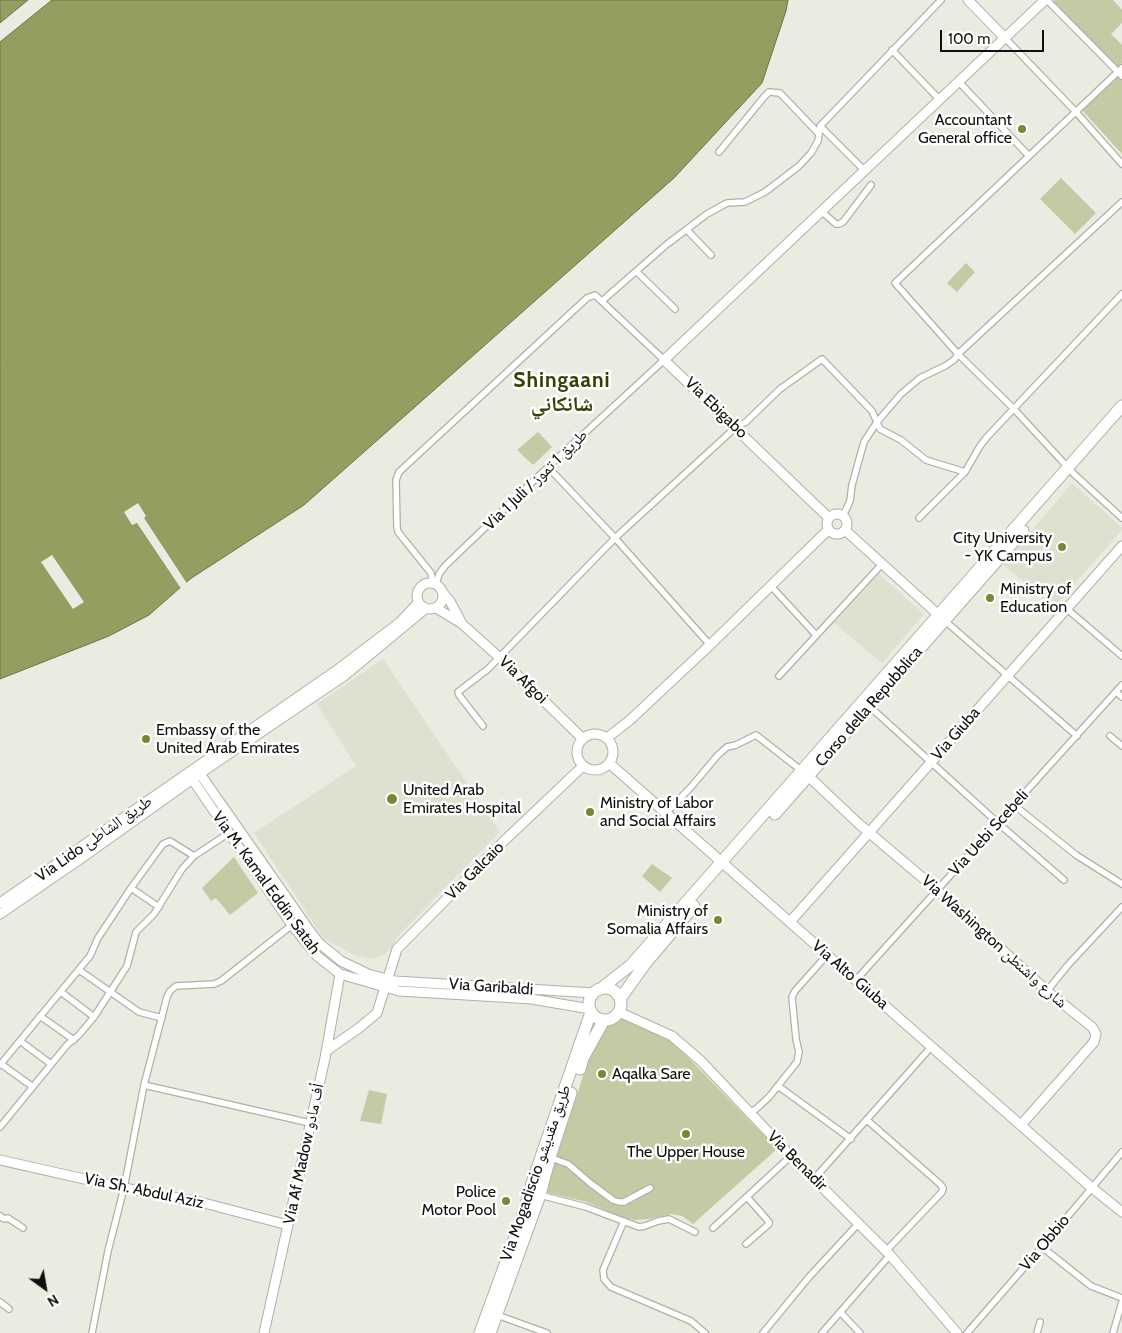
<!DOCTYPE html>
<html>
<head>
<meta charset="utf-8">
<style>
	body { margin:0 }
	#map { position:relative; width:1122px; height:1333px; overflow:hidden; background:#e9ece1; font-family:Cabin,sans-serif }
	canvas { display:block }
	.north { position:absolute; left:20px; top:1263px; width:50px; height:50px; -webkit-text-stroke:4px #fff; paint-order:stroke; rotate:148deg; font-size:14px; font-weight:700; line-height:20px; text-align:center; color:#0f100d }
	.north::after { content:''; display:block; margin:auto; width:18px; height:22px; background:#0f100d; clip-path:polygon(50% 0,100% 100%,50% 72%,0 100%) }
	.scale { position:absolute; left:940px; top:30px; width:104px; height:22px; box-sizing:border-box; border:2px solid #0f100d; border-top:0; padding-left:6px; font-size:15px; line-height:18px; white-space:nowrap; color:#0f100d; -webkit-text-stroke:4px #fff; paint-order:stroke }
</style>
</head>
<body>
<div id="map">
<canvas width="1122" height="1333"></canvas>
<div class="north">N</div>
<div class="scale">100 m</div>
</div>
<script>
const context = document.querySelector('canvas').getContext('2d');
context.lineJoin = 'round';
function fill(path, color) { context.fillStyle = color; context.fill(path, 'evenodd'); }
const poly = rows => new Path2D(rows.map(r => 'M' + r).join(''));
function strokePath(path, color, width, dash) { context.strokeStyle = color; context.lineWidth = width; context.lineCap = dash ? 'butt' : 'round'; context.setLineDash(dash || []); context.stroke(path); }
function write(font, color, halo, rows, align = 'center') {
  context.font = font + ' Cabin,"Noto Naskh Arabic",sans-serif'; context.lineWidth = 5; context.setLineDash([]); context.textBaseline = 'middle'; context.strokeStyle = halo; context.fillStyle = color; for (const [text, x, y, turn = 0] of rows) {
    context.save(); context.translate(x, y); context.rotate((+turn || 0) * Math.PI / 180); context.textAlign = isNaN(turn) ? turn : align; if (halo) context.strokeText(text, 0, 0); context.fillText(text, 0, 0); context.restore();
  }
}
const built = poly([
	[1072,483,1122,528,1122,530,1054,607,1003,565],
	[879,574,924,614,882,663,834,623],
	[383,659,500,832,396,938,393,946,384,955,372,959,357,956,324,939,254,833,356,766,317,704]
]);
const green = poly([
	[1055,0,1113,0,1122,10,1122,23,1111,34,1122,45,1122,63,1117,68,1053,2],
	[1117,75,1122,80,1122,154,1082,110],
	[1061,178,1096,213,1075,234,1040,199],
	[966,263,975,272,957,292,947,283],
	[538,432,552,447,533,465,517,450],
	[234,857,258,893,230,915,216,898,211,901,202,888],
	[652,864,672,878,660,892,642,876],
	[620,1017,662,1034,674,1043,777,1149,693,1224,682,1216,671,1214,649,1219,635,1220,624,1218,587,1202,545,1192,588,1061,609,1024],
	[369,1090,387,1094,381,1124,360,1121]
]);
const water = poly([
	[0,0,28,0,0,23,0,0],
	[52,0,788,0,786,11,762,83,674,178,304,505,190,579,149,615,109,636,0,679,0,42,52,0]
]);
const pier = poly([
	[138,503,146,516,144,518,188,585,182,590,137,523,132,525,124,512],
	[52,555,84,602,73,609,41,562]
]);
const street = poly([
	[1047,0,1122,76],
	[1005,38,1076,112,1122,164],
	[892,50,939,99],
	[1122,68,895,283,958,354,1013,408,1074,474,1122,518],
	[958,81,1029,156],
	[820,126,864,170],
	[719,152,764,97,769,92,780,93,819,134],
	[821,211,836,224,839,224,843,222,871,185],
	[687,230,711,255],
	[637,272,675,309],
	[602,301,666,245,707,214,727,203,745,202,765,192,799,166,811,153,818,141,820,126,826,120,941,0],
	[548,467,615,538,710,645],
	[843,516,850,501,852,485,864,442,877,422,901,394,920,378,945,366,954,360,958,354,1122,202],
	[919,518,965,472,980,446,987,437,1122,294],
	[433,583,431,573,398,532,397,527,396,480,399,472,587,298,595,295,664,360,548,467,445,566,439,574,436,584],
	[771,586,816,635],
	[1067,609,1122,656],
	[944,620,1077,736],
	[779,676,882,564],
	[1116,692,1122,697],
	[869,706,998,823,1064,880],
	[483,726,459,695,458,692,488,669,615,538,736,427,746,422,780,389,822,359,872,411,880,429,901,440,926,460,965,472],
	[1110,736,1122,746],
	[1014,805,1076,855,1122,884],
	[666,813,691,787,718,755,727,747,736,745,756,735,802,771],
	[131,888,159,907],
	[79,970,139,1012,162,1018],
	[856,980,1122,685],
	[1047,991,1068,965,1122,907],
	[61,992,94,1017],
	[40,1016,74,1040],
	[20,1041,51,1064],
	[1,1064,33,1087],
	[0,1065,90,956,98,938,131,888,163,844,170,841,194,856],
	[144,1085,310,1123],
	[778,1086,851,1139],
	[749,1113,756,1109,769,1097,797,1062,799,1052,796,1039,792,997,795,991,827,955],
	[867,1120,940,1184,943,1188,942,1192,886,1251],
	[0,1127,67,1045,79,1035,94,1017,127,966,136,932,154,914,182,869,194,856,229,833],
	[549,1157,568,1164,590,1183,613,1200,619,1202,624,1202,650,1188],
	[814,1179,932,1046],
	[540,1195,586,1207,639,1227,645,1226,658,1221,669,1219,695,1232],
	[0,1216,4,1219,8,1218,23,1228],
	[624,1221,603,1270,604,1279,611,1287,691,1321,705,1333],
	[713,1228,791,1156],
	[746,1244,769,1224,769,1222,747,1197],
	[1042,1247,1091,1286,1122,1298],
	[0,1302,9,1309],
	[840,1312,860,1333],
	[497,1315,547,1333],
	[92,1333,108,1251,124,1188,144,1085,167,997,170,991,176,986,214,984,221,981,292,925],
	[763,1333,809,1277,858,1224],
	[822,1333,890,1255],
	[967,1333,1042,1247,1122,1152],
	[1037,1333,1040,1322],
	[1113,1333,1122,1302]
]);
const secondary = poly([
	[968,0,1005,38],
	'827 524a10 10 0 1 1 20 0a10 10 0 1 1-20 0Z',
	[828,517,664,360,1045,0],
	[845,530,943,619],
	'417 596a13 13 0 1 1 26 0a13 13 0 1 1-26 0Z',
	[443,593,450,601,461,622],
	[436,608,461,623,499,657,583,739],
	'577 752a18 18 0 1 1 36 0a18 18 0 1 1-36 0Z',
	[607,738,630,720,710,645,828,530],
	[609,763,1091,1187,1122,1212],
	[198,771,312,934,319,943,341,961,368,974,395,981,594,993],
	[805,773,859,824,937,890,1047,991,1092,1027,1096,1034,1094,1042,1021,1125],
	[190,776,292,925,317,956,340,974,399,991,532,999,590,1009],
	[0,903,337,670,400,622,418,603],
	[0,914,83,857,208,768,344,676,425,609],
	[790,922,1122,546],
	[619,1012,672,1036,701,1061,791,1156,890,1255,957,1333],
	[326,1051,359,1028,377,1013,397,949,504,841,583,766],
	[0,1160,124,1188,200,1202,288,1225],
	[264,1333,325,1058,340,974]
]);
const highway = poly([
	[775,814,1023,531],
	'589 1004a16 16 0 1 1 32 0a16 16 0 1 1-32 0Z',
	[599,990,631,965,1122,406],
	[620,999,645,964,694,906],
	[580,1069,583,1058,604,1020],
	[480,1333,521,1221,533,1180,591,1012],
	[490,1333,540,1195,550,1157,571,1093]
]);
const markers = [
	[1022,129,5,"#798735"],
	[1062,547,5,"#798735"],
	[990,598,5,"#798735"],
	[146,739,5,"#798735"],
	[392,799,6,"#798735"],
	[590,812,5,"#798735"],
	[718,920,5,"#798735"],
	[602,1074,5,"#798735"],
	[686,1134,5,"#798735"],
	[506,1201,5,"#798735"]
];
const poiNames = [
	["Accountant",1012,120,"right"],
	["General office",1012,138,"right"],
	["City University",1052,538,"right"],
	["- YK Campus",1052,556,"right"],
	["Ministry of",1000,589],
	["Education",1000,607],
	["Embassy of the",156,730],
	["United Arab Emirates",156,748],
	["United Arab",403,790],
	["Emirates Hospital",403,808],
	["Ministry of Labor",600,803],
	["and Social Affairs",600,821],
	["Ministry of",708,911,"right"],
	["Somalia Affairs",708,929,"right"],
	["Aqalka Sare",612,1074],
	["The Upper House",686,1152,"center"],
	["Police",496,1192,"right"],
	["Motor Pool",496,1210,"right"]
];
const streetNames = [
	["Via Ebigabo",716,408,44],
	["Via 1 Juli / طريق 1 تموز",536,480,-44],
	["Via Afgoi",523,680,44],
	["Corso della Repubblica",869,707,-49],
	["Via Giuba",956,734,-49],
	["Via Uebi Scebeli",989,833,-48],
	["Via Lido طريق الشاطئ",94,839,-35],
	["Via Galcaio",475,871,-45],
	["Via M. Kamal Eddin Satah",266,883,54],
	["Via Washington شارع واشنطن",994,942,42],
	["Via Alto Giuba",850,975,41],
	["Via Garibaldi",491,987,4],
	["Via Af Madow أف مادو",304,1154,-78],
	["Via Benadir",797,1161,45],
	["Via Mogadiscio طريق مقديشو",536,1173,-71],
	["Via Sh. Abdul Aziz",144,1191,12],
	["Via Obbio",1045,1243,-50]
];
const districtNames = [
	["Shingaani",562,381],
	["شانكاني",562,405]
];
fill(built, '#dde1cf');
fill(green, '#c2cba4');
fill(water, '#939f61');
strokePath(water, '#6b7448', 1);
fill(pier, '#e9ece1');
strokePath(street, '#afb1a7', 8);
strokePath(secondary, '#afb1a7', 11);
strokePath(highway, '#afb1a7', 13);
strokePath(street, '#fff', 5.5);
strokePath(secondary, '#fff', 9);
strokePath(highway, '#fff', 11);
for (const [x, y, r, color] of markers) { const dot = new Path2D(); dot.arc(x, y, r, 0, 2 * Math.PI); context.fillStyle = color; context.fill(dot); strokePath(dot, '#fff', 2); }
write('16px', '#0f100d', '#fff', poiNames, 'left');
write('16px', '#0f100d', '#fff', streetNames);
context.letterSpacing = '1px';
write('bold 21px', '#374002', '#fff', districtNames);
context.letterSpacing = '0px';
</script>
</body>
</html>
